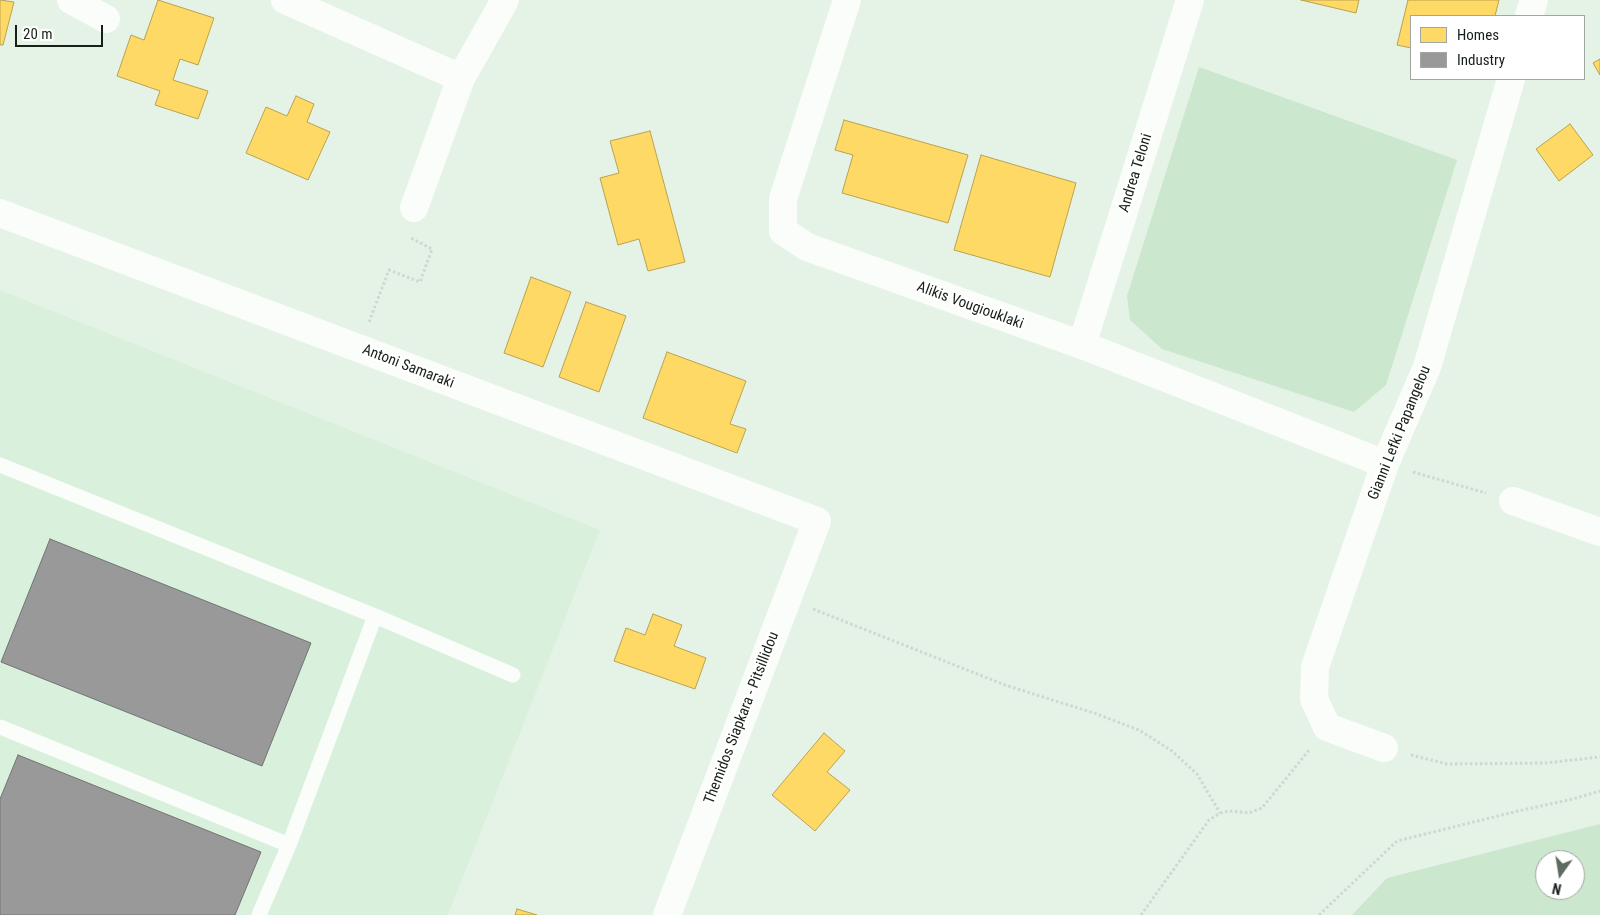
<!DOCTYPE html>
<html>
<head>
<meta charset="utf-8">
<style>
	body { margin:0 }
	#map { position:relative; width:1600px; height:915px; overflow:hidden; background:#e5f3e6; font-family:"Roboto Condensed",sans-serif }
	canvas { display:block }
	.legend { position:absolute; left:1410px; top:15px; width:175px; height:65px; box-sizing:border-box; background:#fff; border:1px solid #a2a6a3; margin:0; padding:6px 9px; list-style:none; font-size:15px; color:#172018 }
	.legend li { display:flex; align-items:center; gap:10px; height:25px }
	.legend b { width:25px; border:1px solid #a2a6a3 }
	.north { position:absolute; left:1535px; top:850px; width:50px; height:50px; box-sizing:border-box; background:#fff; border:1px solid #a2a6a3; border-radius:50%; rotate:193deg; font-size:14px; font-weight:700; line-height:20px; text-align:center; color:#172018 }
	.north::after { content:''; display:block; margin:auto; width:18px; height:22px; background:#5f6a60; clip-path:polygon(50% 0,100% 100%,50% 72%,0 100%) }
	.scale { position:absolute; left:15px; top:25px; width:88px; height:22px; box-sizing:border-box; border:2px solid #172018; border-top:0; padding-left:6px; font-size:15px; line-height:18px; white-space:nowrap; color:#172018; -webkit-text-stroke:4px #fff; paint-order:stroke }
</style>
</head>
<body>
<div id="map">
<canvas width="1600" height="915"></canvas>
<ul class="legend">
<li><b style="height:14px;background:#ffd966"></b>Homes</li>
<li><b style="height:14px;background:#999"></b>Industry</li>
</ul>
<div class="north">N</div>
<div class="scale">20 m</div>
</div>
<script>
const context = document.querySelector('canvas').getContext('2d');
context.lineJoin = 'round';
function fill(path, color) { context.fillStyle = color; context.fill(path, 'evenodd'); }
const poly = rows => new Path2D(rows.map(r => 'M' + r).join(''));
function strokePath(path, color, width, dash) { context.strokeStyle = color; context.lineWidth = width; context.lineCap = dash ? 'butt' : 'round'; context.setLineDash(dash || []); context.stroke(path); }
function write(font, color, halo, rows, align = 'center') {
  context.font = font + ' "Roboto Condensed",sans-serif'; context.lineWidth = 5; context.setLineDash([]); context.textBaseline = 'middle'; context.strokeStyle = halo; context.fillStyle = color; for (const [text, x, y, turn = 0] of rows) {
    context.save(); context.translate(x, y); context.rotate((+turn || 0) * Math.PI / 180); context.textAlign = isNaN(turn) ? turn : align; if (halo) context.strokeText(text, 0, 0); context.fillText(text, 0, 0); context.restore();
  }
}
const built = poly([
	[0,290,600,530,448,915,0,915]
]);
const green = poly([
	[1199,67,1457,160,1386,385,1354,412,1162,349,1130,320,1127,296],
	[1600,824,1600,915,1352,915,1387,878],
	[1545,860,1575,860,1575,890,1545,890]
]);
const homes = poly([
	[0,0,14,2,3,45,0,45,0,0],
	[158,0,214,18,198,65,180,59,173,80,208,91,198,119,155,105,160,91,117,76,131,35,144,40,158,0],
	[1301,0,1359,0,1356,13,1301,0],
	[1408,0,1499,0,1495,16,1411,16,1411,48,1397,45,1408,0],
	[1600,59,1600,75,1593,63,1600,59],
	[296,96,314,104,307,122,330,132,308,180,246,153,266,107,287,116,296,96],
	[844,120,968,155,948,223,842,193,853,155,835,150,844,120],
	[1570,124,1593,155,1559,181,1536,149,1570,124],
	[650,131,685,262,648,271,639,239,618,245,600,178,619,173,610,141,650,131],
	[981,155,1076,183,1050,277,954,250,981,155],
	[531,277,571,292,543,367,504,353,531,277],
	[586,302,626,316,599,392,559,377,586,302],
	[667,352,746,381,730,424,746,429,737,453,643,418,667,352],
	[653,614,682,625,674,646,706,658,695,689,614,661,626,628,645,635,653,614],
	[824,733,845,751,827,772,850,790,815,831,772,795,824,733],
	[517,909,537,915,515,915,517,909]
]);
const industry = poly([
	[50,539,311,643,262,766,1,662,50,539],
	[18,755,261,852,235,915,0,915,0,799,18,755]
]);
const path = poly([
	[369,322,389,270,420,282,432,249,409,237],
	[1413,472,1486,493],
	[813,609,1005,685,1094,713,1139,730,1172,751,1197,774,1220,813],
	[1411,755,1447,764,1545,763,1600,757],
	[1141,915,1209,820,1220,813,1229,811,1249,813,1262,808,1310,749],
	[1319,915,1397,841,1518,811,1573,799,1600,791]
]);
const service = poly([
	[0,465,375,616,513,675],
	[0,727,289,845],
	[259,915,289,845,375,616]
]);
const minor = poly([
	[71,0,106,19],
	[285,0,461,78],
	[847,0,783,199,783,231,807,247,1082,345,1385,464],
	[1529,16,1534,0],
	[414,208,461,78,505,0],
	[0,213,817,521,667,915],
	[1082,345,1190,0],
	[1513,501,1600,532],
	[1384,748,1327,727,1314,699,1315,667,1385,464,1427,367,1511,79]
]);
const streetNames = [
	["Andrea Teloni",1136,173,-73],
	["Alikis Vougiouklaki",970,306,20],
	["Antoni Samaraki",408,367,21],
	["Gianni Lefki Papangelou",1400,433,-68],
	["Themidos Siapkara - Pitsillidou",742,718,-69]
];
fill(built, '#d9f1dc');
fill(green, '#cbe7ce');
fill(homes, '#ffd966');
strokePath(homes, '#b9a24f', 1);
fill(industry, '#999');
strokePath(industry, '#727572', 1);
strokePath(path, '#d1d6d2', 3, [2.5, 2.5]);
strokePath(service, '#fbfdfb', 15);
strokePath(minor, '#fbfdfb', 28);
write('15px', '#172018', '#fff', streetNames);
</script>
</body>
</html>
